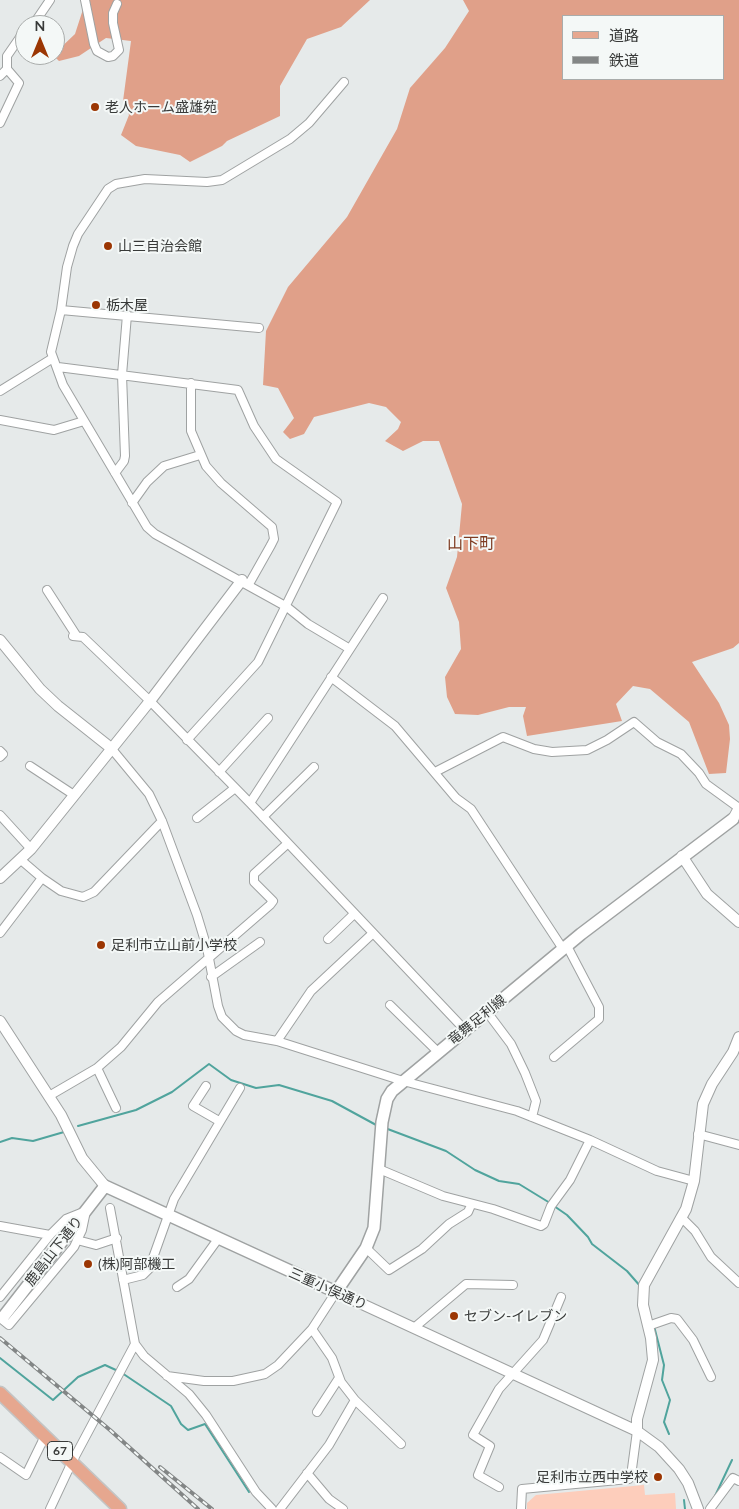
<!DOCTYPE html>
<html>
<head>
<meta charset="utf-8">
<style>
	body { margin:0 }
	#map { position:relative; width:739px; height:1509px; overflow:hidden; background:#e6eaea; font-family:Lato,"Noto Sans JP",sans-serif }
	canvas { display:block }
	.legend { position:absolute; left:562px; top:15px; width:162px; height:65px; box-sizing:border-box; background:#f4f8f7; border:1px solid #a9acab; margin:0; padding:6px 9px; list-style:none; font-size:15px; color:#383a39 }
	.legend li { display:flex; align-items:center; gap:10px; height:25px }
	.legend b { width:25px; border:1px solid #a9acab }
	.north { position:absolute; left:15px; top:15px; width:50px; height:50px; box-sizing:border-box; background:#f4f8f7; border:1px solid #a9acab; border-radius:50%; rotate:0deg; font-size:14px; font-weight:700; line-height:20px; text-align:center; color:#383a39 }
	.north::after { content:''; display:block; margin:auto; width:18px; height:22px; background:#9b3603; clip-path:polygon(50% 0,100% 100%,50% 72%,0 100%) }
</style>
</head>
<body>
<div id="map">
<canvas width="739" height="1509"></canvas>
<ul class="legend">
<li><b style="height:6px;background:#e6a78f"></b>道路</li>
<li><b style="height:6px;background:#838686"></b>鉄道</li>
</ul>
<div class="north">N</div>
</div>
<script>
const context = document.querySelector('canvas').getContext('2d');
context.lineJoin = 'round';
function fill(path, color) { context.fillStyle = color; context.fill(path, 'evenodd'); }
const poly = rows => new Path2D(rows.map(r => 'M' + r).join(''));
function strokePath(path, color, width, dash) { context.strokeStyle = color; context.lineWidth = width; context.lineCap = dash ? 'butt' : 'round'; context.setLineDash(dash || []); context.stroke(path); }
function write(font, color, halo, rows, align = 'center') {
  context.font = font + ' Lato,"Noto Sans JP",sans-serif'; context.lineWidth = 4; context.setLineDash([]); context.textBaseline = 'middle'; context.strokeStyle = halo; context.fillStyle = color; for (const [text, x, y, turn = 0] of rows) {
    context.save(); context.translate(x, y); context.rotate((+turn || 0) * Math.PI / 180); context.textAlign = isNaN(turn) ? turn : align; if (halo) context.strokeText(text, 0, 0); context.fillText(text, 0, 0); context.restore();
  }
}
const green = poly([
	[644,1485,645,1495,675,1493,676,1509,527,1509,527,1503,536,1495]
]);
const forest = poly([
	[86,0,370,0,341,27,307,39,280,86,280,116,227,141,222,146,190,162,180,155,136,146,121,135,129,115,123,101,131,41,106,38,79,56,59,61,53,55,75,34],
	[463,0,739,0,739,643,733,648,692,662,719,703,729,725,730,739,726,773,709,774,689,722,650,689,633,686,616,704,622,721,527,736,523,716,526,707,509,707,478,715,455,714,447,697,445,677,461,649,459,622,446,588,457,557,462,504,439,441,423,441,403,451,385,441,398,429,401,422,386,407,369,403,314,417,304,434,290,439,283,432,294,418,278,388,263,385,266,331,288,287,347,217,397,129,410,88,445,48,469,11],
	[563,16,723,16,723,79,563,79]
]);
const stream = poly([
	[78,1126,136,1110,172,1092,209,1064,231,1080,256,1088,279,1085,332,1101,378,1126],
	[385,1128,446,1151,475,1170,499,1181,519,1184,550,1203],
	[0,1142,12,1138,33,1141,64,1132],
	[554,1206,567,1215,588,1237,592,1244,627,1271,641,1287],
	[654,1326,664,1365,662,1380,670,1400,664,1422,669,1434],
	[0,1358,53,1400,78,1377,105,1365,118,1371],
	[122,1373,171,1406,181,1424,188,1430,205,1424,249,1492],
	[715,1496,732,1460],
	[684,1500,685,1509]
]);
const minor = poly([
	[85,0,94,44,97,51,108,57,113,56,119,50,113,23,113,13,117,4],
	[33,25,50,0],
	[0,76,7,69,7,56,25,30],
	[344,82,309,123,290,139,222,180,207,182,145,179,116,184,108,189,78,234,73,246,67,267,61,310,51,352,63,385,147,527,155,534,287,607,308,624,350,649],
	[0,123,19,83,7,69],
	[61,310,259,328],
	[58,367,238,390,254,426,276,459,337,502,258,662,187,740],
	[191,383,191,431,206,466,221,483,272,527,274,539,271,545,249,584],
	[0,391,53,358],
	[0,420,54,430,84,421],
	[115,473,124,461,125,456,122,375,127,315],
	[132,503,147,482,164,466,200,455],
	[47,590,76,635],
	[73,636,83,637,150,701,250,803,465,1030],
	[331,677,395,726,456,798,471,809,563,949],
	[111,748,149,794,162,821,197,915,207,948,218,1006,222,1017,236,1031,244,1035,277,1041,403,1081,517,1111,590,1140,657,1171,694,1181],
	[0,751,3,754,0,757],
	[30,766,74,795],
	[219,772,268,718],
	[435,772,503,737,534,749,552,752,587,750,607,740,634,722,657,742,681,754,699,773,706,784,739,808],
	[250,803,383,598],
	[0,815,31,849],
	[263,817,314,767],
	[197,818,235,788],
	[21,860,42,878,61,891,83,897,94,892,162,821],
	[0,933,42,878],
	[328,939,354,914],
	[211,977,260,942],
	[390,1005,438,1052],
	[487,1012,511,1044,525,1073,536,1101,532,1117],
	[277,1041,311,991,372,934],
	[554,1057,599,1019,599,1007,567,946],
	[97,1068,116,1108],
	[206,1086,193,1106,219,1121],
	[49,1096,97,1068,121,1047,158,1002,270,905,273,901,254,882,254,874,287,844],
	[698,1134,739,1145],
	[379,1169,443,1196,493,1209,541,1226,544,1224,551,1206,570,1180,590,1140],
	[110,1208,135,1344,144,1356,189,1394,206,1415,256,1492,272,1509],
	[682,1218,695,1231,711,1257,739,1283],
	[0,1226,50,1235],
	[77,1240,96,1245,117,1238],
	[366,1248,389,1270,422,1249,449,1224,468,1212,471,1205],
	[123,1280,143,1275,149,1269,174,1199,240,1088],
	[177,1287,189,1279,218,1239],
	[0,1297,50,1235,66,1219,86,1211,82,1230,74,1247,9,1325,0,1318],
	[648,1326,671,1318,677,1319,693,1340,711,1377],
	[415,1327,466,1284,513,1285],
	[312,1329,332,1358,341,1382,355,1400,401,1444],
	[167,1376,204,1381,233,1381,265,1374,278,1365,312,1329,336,1292],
	[317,1412,339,1378],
	[0,1457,26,1475,45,1436],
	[307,1473,329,1499,343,1509],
	[499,1487,478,1475,490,1446,473,1435,499,1389,543,1340,561,1297],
	[50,1509,72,1462,135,1344],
	[280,1509,329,1445,355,1400],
	[521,1509,522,1489,629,1479,631,1476,637,1431],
	[710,1509,733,1478,739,1481]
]);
const tertiary = poly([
	[0,640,40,689,58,706,111,748],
	[733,819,739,808],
	[682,856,707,894,739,922],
	[0,878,31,849,150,701,242,580],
	[0,1021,61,1115,82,1158,105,1186],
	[336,1292,637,1431,659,1447,679,1469,688,1483,698,1509],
	[637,1431,637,1419,653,1360,651,1338,643,1305,644,1285,686,1209,694,1181,703,1104,712,1084,733,1052,739,1037]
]);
const secondary = poly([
	[4,1316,105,1186,336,1292,366,1248,374,1228,382,1122,387,1099,392,1091,581,934,733,819]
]);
const primary = poly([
	[0,1393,120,1509]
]);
const rail = poly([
	[0,1338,110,1430,198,1509],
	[160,1467,212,1509]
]);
const markers = [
	[95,107,5,"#9b3603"],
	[108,246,5,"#9b3603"],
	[96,305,5,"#9b3603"],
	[101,945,5,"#9b3603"],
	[88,1264,5,"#9b3603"],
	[454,1316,5,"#9b3603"],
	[658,1477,5,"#9b3603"]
];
const shields = [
	[60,1451,25]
];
const shieldNames = [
	["67",60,1451]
];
const poiNames = [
	["老人ホーム盛雄苑",105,107],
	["山三自治会館",118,246],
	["栃木屋",106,305],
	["足利市立山前小学校",111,945],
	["(株)阿部機工",98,1264],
	["セブン-イレブン",464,1316],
	["足利市立西中学校",648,1477,"right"]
];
const streetNames = [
	["竜舞足利線",477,1020,-39],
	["鹿島山下通り",54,1251,-52],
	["三重小俣通り",328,1289,24]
];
const quarterNames = [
	["山下町",471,544]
];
fill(green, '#fdcdbb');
fill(forest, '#e0a089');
strokePath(stream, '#50a49d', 2);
strokePath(minor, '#9fa2a2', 10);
strokePath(tertiary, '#9fa2a2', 12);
strokePath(secondary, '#9fa2a2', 14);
strokePath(primary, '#c3c4c4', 15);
strokePath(minor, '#fff', 8);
strokePath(tertiary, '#fff', 10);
strokePath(secondary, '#fff', 11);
strokePath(primary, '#e6a78f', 12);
strokePath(rail, '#838686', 4);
strokePath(rail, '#f4f8f7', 2, [5.5]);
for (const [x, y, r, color] of markers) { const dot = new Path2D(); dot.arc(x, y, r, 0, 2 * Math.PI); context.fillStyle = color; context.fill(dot); strokePath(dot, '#f4f8f7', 2); }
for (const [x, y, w] of shields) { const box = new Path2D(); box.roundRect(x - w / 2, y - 9.5, w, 19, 4); context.fillStyle = '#f4f8f7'; context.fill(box); strokePath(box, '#383a39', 1); }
write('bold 12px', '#383a39', null, shieldNames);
write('14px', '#383a39', '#f4f8f7', poiNames, 'left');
write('14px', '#383a39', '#f4f8f7', streetNames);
write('16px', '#7f3c22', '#f4f8f7', quarterNames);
</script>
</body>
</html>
